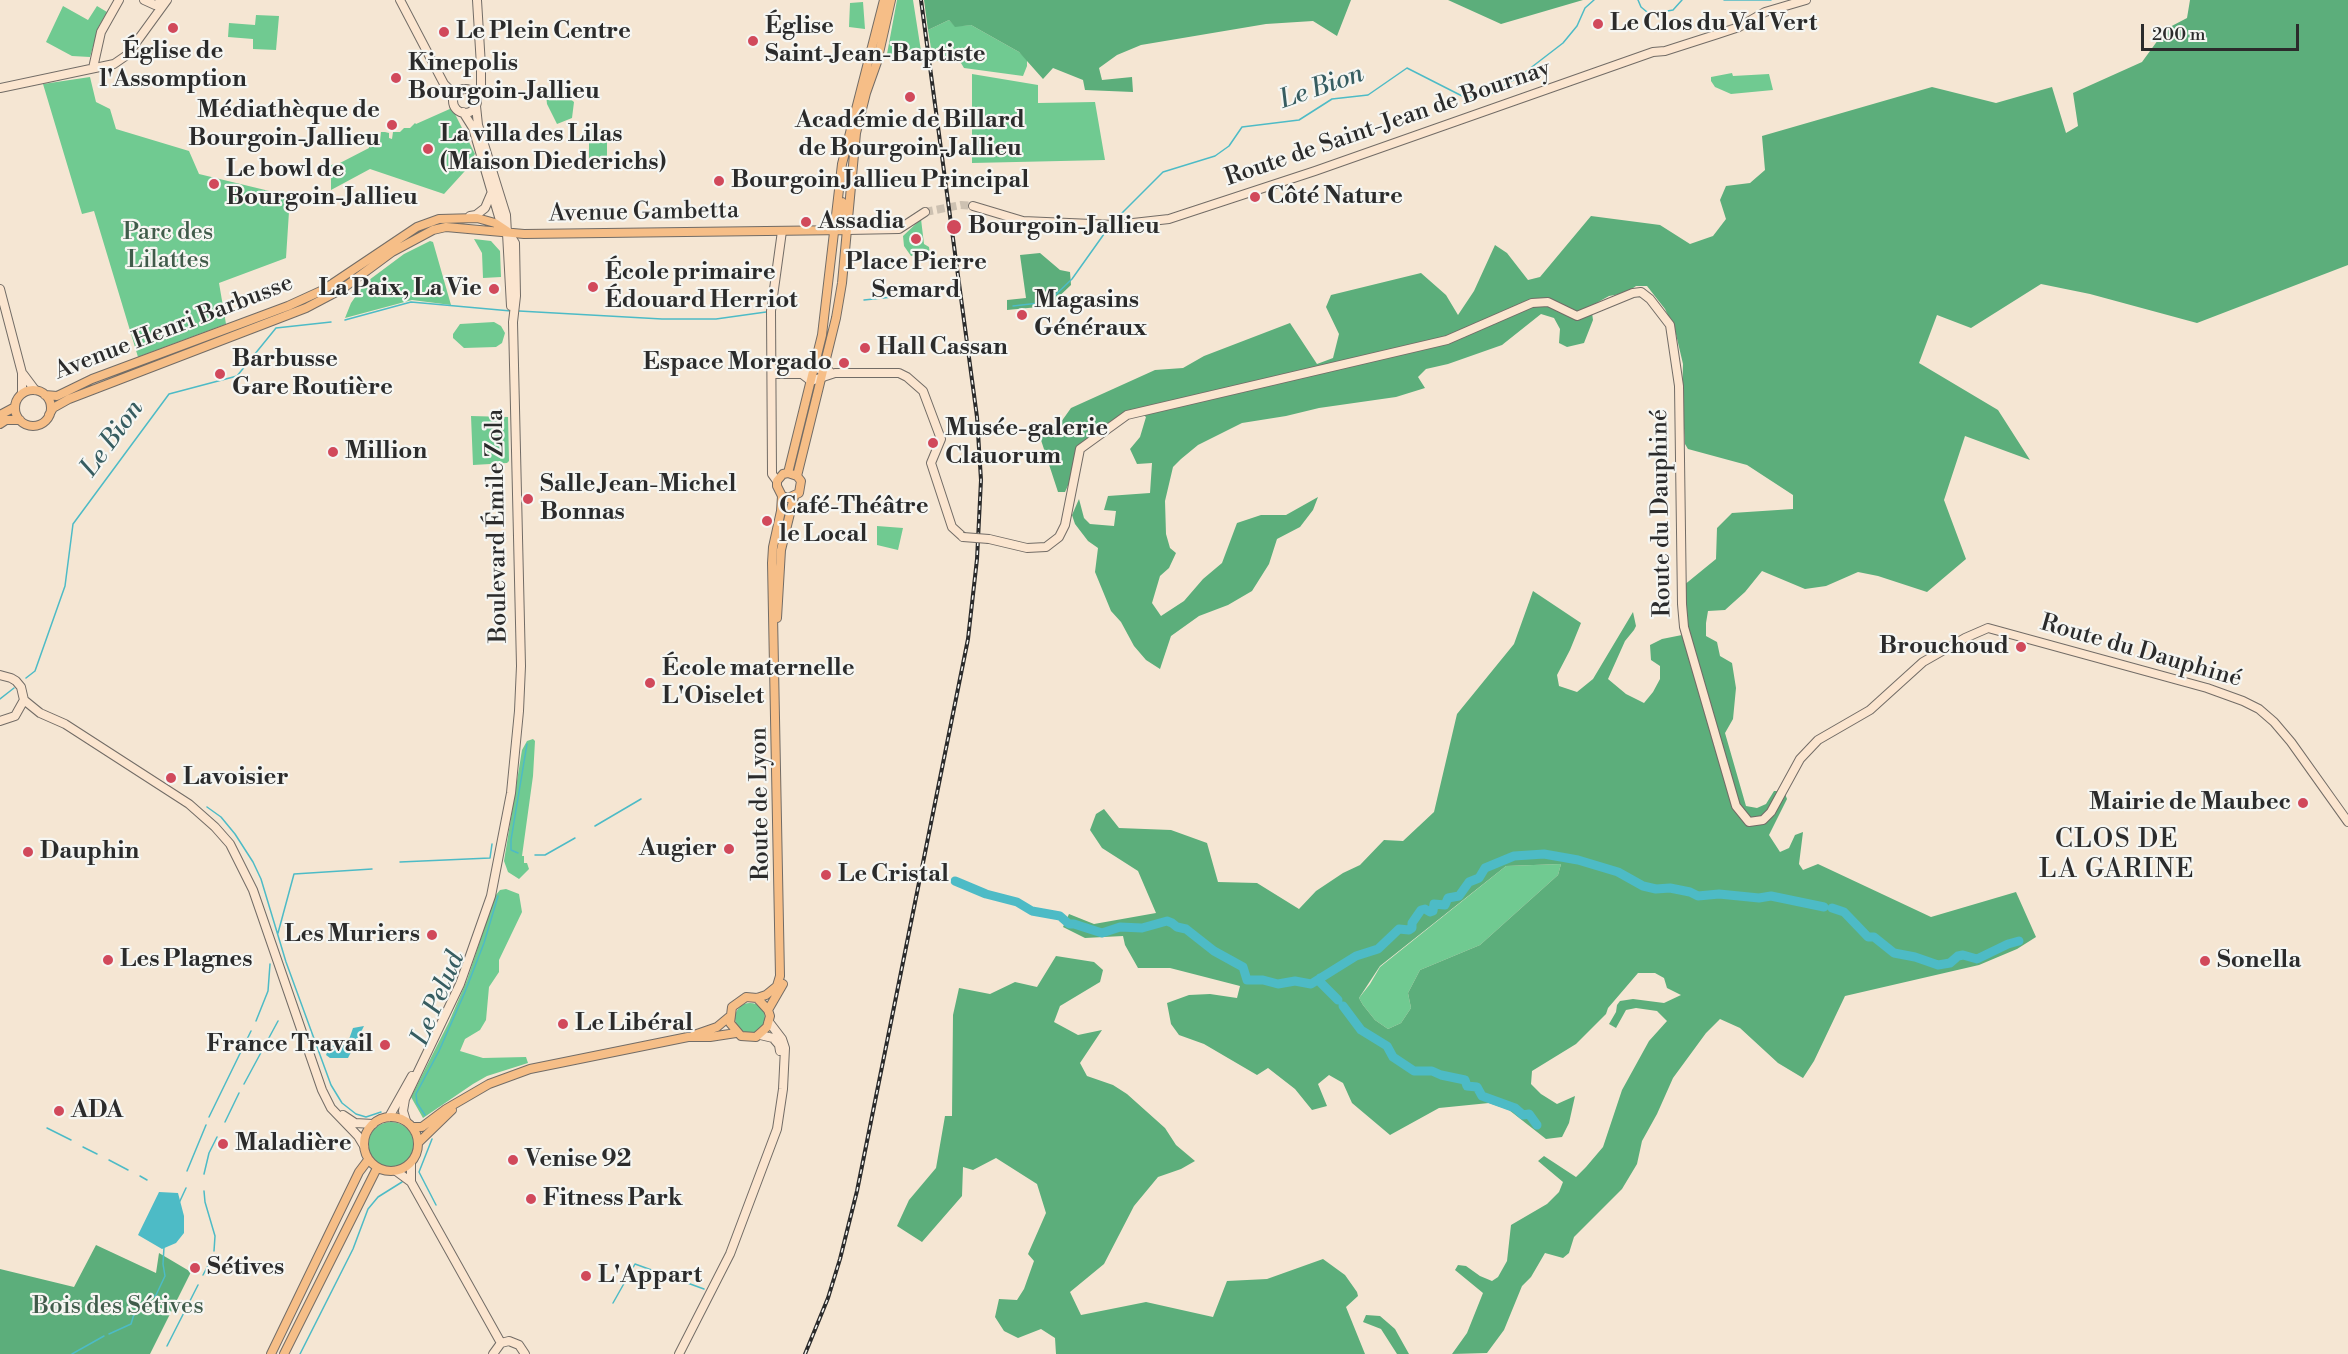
<!DOCTYPE html>
<html>
<head>
<meta charset="utf-8">
<style>
	body { margin:0 }
	#map { position:relative; width:2348px; height:1354px; overflow:hidden; background:#f5e6d3; font-family:"Libre Bodoni",serif }
	canvas { display:block }
	.scale { position:absolute; left:2141px; top:24px; width:158px; height:27px; box-sizing:border-box; border:3px solid #2b2b2b; border-top:0; padding-left:8px; font-size:18px; line-height:21px; white-space:nowrap; color:#2b2b2b; -webkit-text-stroke:4px #f6f6f2; paint-order:stroke }
</style>
</head>
<body>
<div id="map">
<canvas width="2348" height="1354"></canvas>
<div class="scale">200 m</div>
</div>
<script>
const context = document.querySelector('canvas').getContext('2d');
context.lineJoin = 'round';
function fill(path, color) { context.fillStyle = color; context.fill(path, 'evenodd'); }
const poly = rows => new Path2D(rows.map(r => 'M' + r).join(''));
function strokePath(path, color, width, dash) { context.strokeStyle = color; context.lineWidth = width; context.lineCap = dash ? 'butt' : 'round'; context.setLineDash(dash || []); context.stroke(path); }
function write(font, color, halo, rows, align = 'center') {
  context.font = font + ' "Libre Bodoni",serif'; context.lineWidth = 4.5; context.setLineDash([]); context.textBaseline = 'middle'; context.strokeStyle = halo; context.fillStyle = color; for (const [text, x, y, turn = 0] of rows) {
    context.save(); context.translate(x, y); context.rotate((+turn || 0) * Math.PI / 180); context.textAlign = isNaN(turn) ? turn : align; if (halo) context.strokeText(text, 0, 0); context.fillText(text, 0, 0); context.restore();
  }
}
const green = poly([
	[897,0,913,0,921,51,898,49,898,54,887,54],
	[863,2,865,29,849,27,850,3],
	[63,6,88,20,97,6,107,12,99,26,90,57,72,56,46,42],
	[256,15,279,16,276,50,253,49,253,39,228,37,229,23,255,25],
	[949,20,955,26,971,25,1019,52,1027,59,1027,66,1023,76,964,68,961,63,933,60,928,30],
	[1732,73,1733,76,1769,74,1773,90,1731,94,1715,87,1711,81,1711,77],
	[972,74,1038,85,1038,103,1095,102,1105,160,972,163],
	[90,77,96,102,110,109,116,129,189,151,199,174,290,196,286,258,219,283,226,324,138,357,94,211,82,214,43,84],
	[554,89,564,98,569,98,574,102,572,118,557,124,547,104,546,95],
	[452,108,475,154,472,158,474,161,444,194,370,169,331,190,331,165,338,164,369,148,369,133,373,133,373,136,377,136,377,140,380,140,381,132,385,132,389,133,389,138,392,139,393,132,400,132,404,128,410,128,415,123,416,124],
	[589,129,607,129,607,161,589,161],
	[921,219,924,244,929,247,930,254,911,256,904,246,903,236],
	[474,239,491,241,500,251,501,277,483,278,482,253],
	[430,241,433,242,451,305,412,300,345,318,351,303,365,283,404,254],
	[494,322,501,326,505,333,502,343,496,347,464,348,453,338,453,334,460,324],
	[471,416,508,417,509,461,507,463,473,465],
	[877,526,903,528,898,550,877,545],
	[533,739,535,741,533,776,522,856,524,856,524,863,527,863,529,869,519,879,508,872,504,861,522,750,527,741],
	[1561,864,1558,875,1480,945,1420,970,1408,993,1411,1008,1401,1023,1388,1029,1375,1020,1363,1005,1359,998,1370,984,1380,967,1506,866],
	[506,889,519,894,522,912,499,960,499,972,489,987,486,1020,480,1030,465,1039,460,1051,483,1058,526,1057,528,1063,487,1076,473,1084,423,1118,411,1097,449,1022,467,980,495,896,500,890],
	'735 1018a15 15 0 1 1 30 0a15 15 0 1 1-30 0Z',
	'368 1145a23 23 0 1 1 46 0a23 23 0 1 1-46 0Z'
]);
const forest = poly([
	[924,0,1351,0,1337,36,1313,21,1266,24,1141,45,1117,55,1099,68,1102,80,1132,77,1133,92,1085,90,1083,80,1053,68,1043,79,1019,52,971,25,955,27,949,20,928,30],
	[1448,0,1583,0,1501,24],
	[2190,0,2348,0,2348,265,2197,323,2090,294,2041,284,1971,328,1937,315,1919,363,1998,410,2030,460,1965,436,1944,500,1966,559,1927,592,1878,576,1858,572,1826,586,1805,589,1762,571,1745,592,1725,610,1708,611,1706,623,1706,636,1717,642,1720,656,1732,663,1736,688,1733,719,1725,733,1746,806,1757,808,1766,804,1774,791,1784,791,1787,799,1769,835,1780,852,1789,848,1795,835,1803,832,1799,864,1803,870,1818,864,1931,917,2016,892,2036,937,2017,949,1979,965,1845,996,1814,1061,1803,1078,1778,1063,1740,1028,1720,1019,1706,1033,1673,1078,1657,1114,1642,1141,1637,1164,1622,1189,1574,1237,1569,1253,1563,1258,1545,1253,1531,1277,1522,1286,1504,1330,1487,1353,1452,1354,1467,1333,1483,1293,1455,1270,1458,1265,1466,1266,1480,1276,1492,1281,1498,1277,1507,1261,1511,1225,1547,1204,1559,1192,1563,1182,1538,1161,1544,1156,1576,1177,1586,1167,1603,1147,1622,1090,1649,1041,1667,1021,1657,1011,1636,1008,1626,1010,1616,1028,1609,1024,1616,1012,1617,1005,1620,1001,1633,999,1664,1003,1681,995,1667,988,1664,978,1655,973,1638,973,1608,1008,1606,1014,1576,1044,1532,1071,1531,1084,1541,1094,1557,1104,1575,1096,1569,1123,1562,1137,1546,1139,1509,1110,1489,1103,1439,1108,1390,1135,1352,1103,1343,1083,1329,1075,1318,1084,1327,1106,1312,1110,1295,1089,1268,1068,1257,1075,1204,1044,1179,1035,1171,1024,1167,1003,1189,995,1210,994,1237,998,1240,986,1170,968,1138,968,1125,945,1123,936,1085,938,1063,927,1069,914,1094,924,1156,913,1138,871,1102,848,1090,830,1096,814,1104,809,1119,828,1171,830,1207,843,1218,882,1257,883,1299,909,1316,891,1343,873,1360,865,1384,840,1403,841,1434,812,1457,714,1514,644,1533,591,1581,623,1570,650,1557,675,1559,686,1577,692,1593,679,1633,612,1636,626,1634,630,1625,641,1608,679,1626,694,1644,703,1653,692,1660,679,1660,666,1651,660,1650,645,1662,639,1682,635,1678,590,1716,559,1717,528,1732,513,1793,509,1793,495,1747,465,1688,449,1685,444,1682,397,1683,364,1675,330,1665,309,1647,286,1636,286,1626,293,1609,296,1591,306,1593,320,1584,343,1567,347,1559,343,1560,329,1554,318,1541,314,1502,345,1448,364,1426,369,1418,377,1425,388,1396,397,1319,408,1286,416,1242,423,1198,445,1181,459,1173,467,1165,501,1166,534,1170,548,1176,553,1169,568,1160,576,1152,603,1161,616,1184,601,1203,579,1222,563,1237,523,1261,515,1286,515,1318,497,1313,510,1300,527,1277,539,1269,564,1252,591,1228,605,1199,616,1171,636,1160,669,1146,660,1134,646,1121,622,1111,611,1095,572,1098,548,1088,541,1075,524,1072,515,1079,499,1084,518,1090,524,1114,526,1116,511,1104,510,1108,496,1150,493,1152,463,1137,464,1130,449,1140,437,1146,417,1135,409,1094,434,1077,452,1072,477,1065,492,1058,492,1040,437,1061,422,1071,408,1155,370,1183,368,1204,356,1290,323,1317,364,1333,358,1339,334,1326,307,1331,295,1421,273,1446,295,1458,315,1474,291,1495,245,1507,253,1528,280,1540,277,1591,216,1660,225,1690,244,1713,236,1726,219,1720,200,1726,186,1750,183,1765,170,1762,136,1932,87,1996,103,2052,87,2066,133,2078,126,2073,93,2142,62,2166,29,2187,18],
	[1561,864,1558,875,1480,945,1420,970,1408,993,1411,1008,1401,1023,1388,1029,1375,1020,1363,1005,1359,998,1380,966,1506,866],
	[1040,253,1060,270,1070,272,1071,285,1049,306,1007,310,1007,300,1026,298,1020,255],
	[1056,956,1094,962,1103,970,1100,982,1060,1006,1054,1022,1078,1035,1102,1030,1080,1063,1087,1076,1113,1085,1127,1094,1165,1128,1176,1145,1195,1161,1181,1169,1158,1177,1134,1206,1104,1264,1070,1292,1081,1315,1146,1302,1213,1317,1227,1281,1267,1279,1323,1259,1345,1275,1357,1292,1358,1296,1346,1307,1365,1354,1056,1354,1055,1338,1041,1329,1018,1338,1004,1331,995,1317,999,1299,1017,1300,1024,1289,1034,1261,1028,1254,1046,1213,1037,1184,996,1158,973,1170,963,1167,962,1196,922,1242,897,1226,909,1200,936,1168,945,1116,952,1116,953,1015,959,988,990,994,1015,982,1037,987],
	[96,1245,156,1273,159,1253,191,1272,150,1354,0,1354,0,1269,74,1287],
	[1366,1315,1380,1316,1387,1322,1395,1329,1409,1354,1397,1354,1381,1329,1363,1322]
]);
const water = poly([
	[364,1026,348,1058,330,1058,326,1055,330,1045,347,1045,353,1028],
	[159,1192,178,1193,184,1216,184,1233,176,1243,162,1249,138,1235]
]);
const stream = poly([
	[1638,0,1641,7,1647,12,1656,13,1673,10,1682,0],
	[1724,0,1771,0],
	[1114,221,1163,172,1215,156,1229,146,1242,127,1299,120,1332,99,1368,95,1407,68,1466,98,1489,95,1524,73,1563,43,1577,26,1585,8,1594,0],
	[864,300,902,296],
	[1013,306,1048,302,1072,279,1109,227],
	[519,311,662,319,716,319,766,312],
	[345,320,411,302,511,311],
	[26,678,35,671,65,586,73,524,169,394,237,376,276,328,331,322],
	[0,699,14,688],
	[207,807,221,817,235,834,253,862,261,879,286,962,331,1085,342,1103,356,1114,366,1117,381,1112],
	[595,826,641,799],
	[511,850,511,840,527,744],
	[511,850,518,853],
	[535,855,545,855,575,838],
	[400,862,490,858,492,844],
	[278,933,294,874,372,869],
	[256,1021,268,991,270,964],
	[244,1084,278,1021],
	[425,1115,417,1103,416,1094,439,1051,465,992,484,943,498,896],
	[209,1117,251,1031],
	[225,1122,239,1093],
	[47,1128,71,1140],
	[432,1139,419,1172,436,1205],
	[83,1147,97,1154],
	[109,1160,128,1170],
	[187,1171,206,1125],
	[204,1174,209,1153,217,1137],
	[140,1176,147,1180],
	[204,1191,205,1202,215,1236,214,1251],
	[179,1203,186,1188],
	[203,1275,210,1262],
	[613,1303,635,1264,704,1289],
	[109,1334,131,1324,135,1311,156,1295,165,1276,163,1264,164,1247],
	[167,1346,198,1285],
	[72,1354,104,1336],
	[300,1354,353,1249,368,1209,378,1197,402,1182]
]);
const river = poly([
	[955,881,986,894,1017,902,1032,911,1060,916,1069,924,1074,924,1102,933,1120,927,1142,928,1167,921,1172,923,1177,927,1186,929,1214,951,1243,967,1247,980,1263,980,1278,984,1295,981,1311,984,1356,956,1378,949,1399,929,1409,930,1412,928,1412,923,1421,910,1425,909,1430,912,1433,911,1434,904,1445,905,1448,898,1459,896,1469,882,1479,878,1485,868,1514,856,1544,854,1578,860,1618,872,1643,886,1656,889,1670,888,1690,892,1698,896,1719,894,1759,898,1771,896,1824,907],
	[1832,908,1844,912,1868,937,1874,937,1894,953,1915,957,1938,965,1950,963,1958,956,1963,955,1977,959,2008,944,2019,941],
	[1320,978,1321,983,1338,1000],
	[1343,1006,1361,1030,1387,1046,1393,1057,1414,1071,1432,1071,1441,1075,1465,1080,1467,1086,1477,1087,1482,1096,1515,1108,1523,1115,1529,1114,1537,1125]
]);
const secondaryTunnel = poly([
	[925,212,961,205,973,206]
]);
const secondary = poly([
	[144,0,155,5,165,0],
	[400,0,444,84,455,95],
	[93,68,101,32,119,0],
	[0,88,114,64,127,55,167,0],
	'453 101a12 12 0 1 1 24 0a12 12 0 1 1-24 0Z',
	[476,96,481,86,481,66,477,0],
	[476,106,478,125,506,215,511,306],
	[973,206,1023,221,1115,225,1169,219,1315,171,1653,52,1665,51,1718,34,1739,27,1765,12,1806,0],
	[470,216,476,215,485,208,491,194],
	[847,230,899,229,925,212],
	[0,289,22,373,22,393],
	[23,374,35,390],
	[773,374,802,374,815,368,829,371],
	[802,374,811,381,835,373,899,373,907,377,923,391,941,439,931,463,952,527,963,537],
	[777,481,772,474,771,311,782,231],
	[989,539,1027,548,1046,547,1059,537,1065,525,1080,449,1127,415,1447,340,1532,303,1548,302,1577,316,1633,293,1641,292,1650,299,1670,325,1679,386,1682,604,1684,627,1736,806,1749,822,1763,820,1771,812,1800,759,1818,740,1870,710,1923,662,1965,638,1988,628,2207,688,2243,701,2259,709,2274,722,2291,742,2348,822],
	[0,675,11,678,16,681,21,687,24,700,15,716,0,721],
	[24,700,40,713,65,724,189,804,215,827,230,844,253,890,322,1090,331,1108,358,1136,364,1146],
	[760,1035,773,1038,779,1045,780,1051],
	[343,1115,355,1123,373,1124],
	[389,1117,412,1076],
	[406,1121,403,1111,405,1099,460,984,491,896,511,793,519,711,521,666,513,322,516,296,515,243,499,217,473,128,463,112],
	[411,1163,411,1182],
	[396,1171,411,1182,501,1343],
	[493,1354,501,1343,509,1341,519,1345,525,1354],
	[679,1354,730,1254,777,1129,783,1089,785,1048,782,1039,769,1022]
]);
const primary = poly([
	[842,202,842,220,847,230],
	'15 408a18 18 0 1 1 36 0a18 18 0 1 1-36 0Z',
	[45,395,57,396,92,379,288,306,323,290,417,227,439,219,477,218,495,223,507,231],
	[0,415,15,407],
	[49,415,53,408,69,399,306,308,342,289,392,252,433,230,446,227,524,234,847,230],
	[0,424,6,420,20,420],
	[788,473,822,335,842,164,884,0],
	[797,476,836,318,842,283,856,133,866,93,877,62,891,0],
	[777,618,781,550,794,497],
	[757,998,768,1010,770,1016,767,1027,756,1037,741,1036,730,1023,732,1007,746,997,757,998,766,995,777,986,780,976,772,563,773,547,781,511,782,496,777,486,777,481,783,474,788,473,797,476,801,481,799,493,788,498,782,496],
	[768,1010,783,984],
	[694,1035,717,1027,729,1017],
	'364 1144a27 27 0 1 1 54 0a27 27 0 1 1-54 0Z',
	[412,1127,422,1127,446,1109,489,1084,530,1069,688,1037,710,1037,736,1033],
	[419,1142,452,1110],
	[271,1354,359,1172,368,1160],
	[284,1354,377,1168]
]);
const rail = poly([
	[805,1354,828,1298,840,1259,857,1191,968,639,977,559,981,480,977,417,921,0]
]);
const secondaryBridge = poly([
	[963,537,989,539]
]);
const markers = [
	[1598,24,6,"#d1495b"],
	[173,28,6,"#d1495b"],
	[444,32,6,"#d1495b"],
	[753,41,6,"#d1495b"],
	[396,78,6,"#d1495b"],
	[910,97,6,"#d1495b"],
	[392,125,6,"#d1495b"],
	[428,149,6,"#d1495b"],
	[719,181,6,"#d1495b"],
	[214,184,6,"#d1495b"],
	[1255,197,6,"#d1495b"],
	[806,222,6,"#d1495b"],
	[954,227,8,"#d1495b"],
	[916,239,6,"#d1495b"],
	[593,287,6,"#d1495b"],
	[494,289,6,"#d1495b"],
	[1022,315,6,"#d1495b"],
	[865,348,6,"#d1495b"],
	[844,363,6,"#d1495b"],
	[220,374,6,"#d1495b"],
	[933,443,6,"#d1495b"],
	[333,452,6,"#d1495b"],
	[528,499,6,"#d1495b"],
	[767,521,6,"#d1495b"],
	[2021,647,6,"#d1495b"],
	[650,683,6,"#d1495b"],
	[171,778,6,"#d1495b"],
	[2303,803,6,"#d1495b"],
	[729,849,6,"#d1495b"],
	[28,852,6,"#d1495b"],
	[826,875,6,"#d1495b"],
	[432,935,6,"#d1495b"],
	[108,960,6,"#d1495b"],
	[2205,961,6,"#d1495b"],
	[563,1024,6,"#d1495b"],
	[385,1045,6,"#d1495b"],
	[59,1111,6,"#d1495b"],
	[223,1144,6,"#d1495b"],
	[513,1160,6,"#d1495b"],
	[531,1199,6,"#d1495b"],
	[195,1268,6,"#d1495b"],
	[586,1276,6,"#d1495b"]
];
const poiNames = [
	["Le Clos du Val Vert",1610,24],
	["Église",765,27],
	["Saint-Jean-Baptiste",765,55],
	["Le Plein Centre",456,32],
	["Église de",173,52,"center"],
	["l'Assomption",173,80,"center"],
	["Kinepolis",408,64],
	["Bourgoin-Jallieu",408,92],
	["Médiathèque de",380,111,"right"],
	["Bourgoin-Jallieu",380,139,"right"],
	["Académie de Billard",910,121,"center"],
	["de Bourgoin-Jallieu",910,149,"center"],
	["La villa des Lilas",440,135],
	["(Maison Diederichs)",440,163],
	["Le bowl de",226,170],
	["Bourgoin-Jallieu",226,198],
	["Bourgoin Jallieu Principal",731,181],
	["Côté Nature",1267,197],
	["Assadia",818,222],
	["Bourgoin-Jallieu",968,227],
	["Place Pierre",916,263,"center"],
	["Semard",916,291,"center"],
	["École primaire",605,273],
	["Édouard Herriot",605,301],
	["La Paix, La Vie",482,289,"right"],
	["Magasins",1034,301],
	["Généraux",1034,329],
	["Hall Cassan",877,348],
	["Barbusse",232,360],
	["Gare Routière",232,388],
	["Espace Morgado",832,363,"right"],
	["Musée-galerie",945,429],
	["Clauorum",945,457],
	["Million",345,452],
	["Salle Jean-Michel",540,485],
	["Bonnas",540,513],
	["Café-Théâtre",779,507],
	["le Local",779,535],
	["Brouchoud",2009,647,"right"],
	["École maternelle",662,669],
	["L'Oiselet",662,697],
	["Lavoisier",183,778],
	["Mairie de Maubec",2291,803,"right"],
	["Augier",717,849,"right"],
	["Dauphin",40,852],
	["Le Cristal",838,875],
	["Les Muriers",420,935,"right"],
	["Les Plagnes",120,960],
	["Sonella",2217,961],
	["Le Libéral",575,1024],
	["France Travail",373,1045,"right"],
	["ADA",71,1111],
	["Maladière",235,1144],
	["Venise 92",525,1160],
	["Fitness Park",543,1199],
	["Sétives",207,1268],
	["L'Appart",598,1276]
];
const streetNames = [
	["Route de Saint-Jean de Bournay",1388,124,-19],
	["Avenue Gambetta",644,213,-1],
	["Avenue Henri Barbusse",174,328,-21],
	["Route du Dauphiné",1662,513,-91],
	["Boulevard Émile Zola",498,526,-91],
	["Route du Dauphiné",2141,652,16],
	["Route de Lyon",761,804,-91]
];
const parkNames = [
	["Parc des",168,233],
	["Lilattes",168,261],
	["Bois des Sétives",118,1307]
];
const waterNames = [
	["Le Bion",1322,88,-19],
	["Le Bion",113,439,-54],
	["Le Pelud",439,999,-67]
];
const neighbourhoodNames = [
	["CLOS DE",2117,841],
	["LA GARINE",2117,871]
];
fill(green, '#70ca91');
fill(forest, '#5cae7b');
fill(water, '#4dbbc6');
strokePath(stream, '#4dbbc6', 1.5);
strokePath(river, '#4dbbc6', 9);
strokePath(secondaryTunnel, '#cdc1b1', 8, [8, 4]);
strokePath(secondary, '#726c66', 10);
strokePath(primary, '#726c66', 10);
strokePath(secondary, '#fbe5cf', 8);
strokePath(primary, '#f6be87', 8);
strokePath(rail, '#2b2b2b', 4);
strokePath(rail, '#f6f6f2', 1.5, [4.5]);
strokePath(secondaryBridge, '#726c66', 10, []);
strokePath(secondaryBridge, '#fbe5cf', 8);
for (const [x, y, r, color] of markers) { const dot = new Path2D(); dot.arc(x, y, r, 0, 2 * Math.PI); context.fillStyle = color; context.fill(dot); strokePath(dot, '#f6f6f2', 2); }
write('bold 24px', '#2b2b2b', '#f6f6f2', poiNames, 'left');
write('24px', '#2b2b2b', '#f6f6f2', streetNames);
write('24px', '#405b4a', '#f6f6f2', parkNames);
write('italic 26px', '#375d61', '#f6f6f2', waterNames);
context.letterSpacing = '1.5px';
write('26px', '#2b2b2b', '#f6f6f2', neighbourhoodNames);
context.letterSpacing = '0px';
</script>
</body>
</html>
